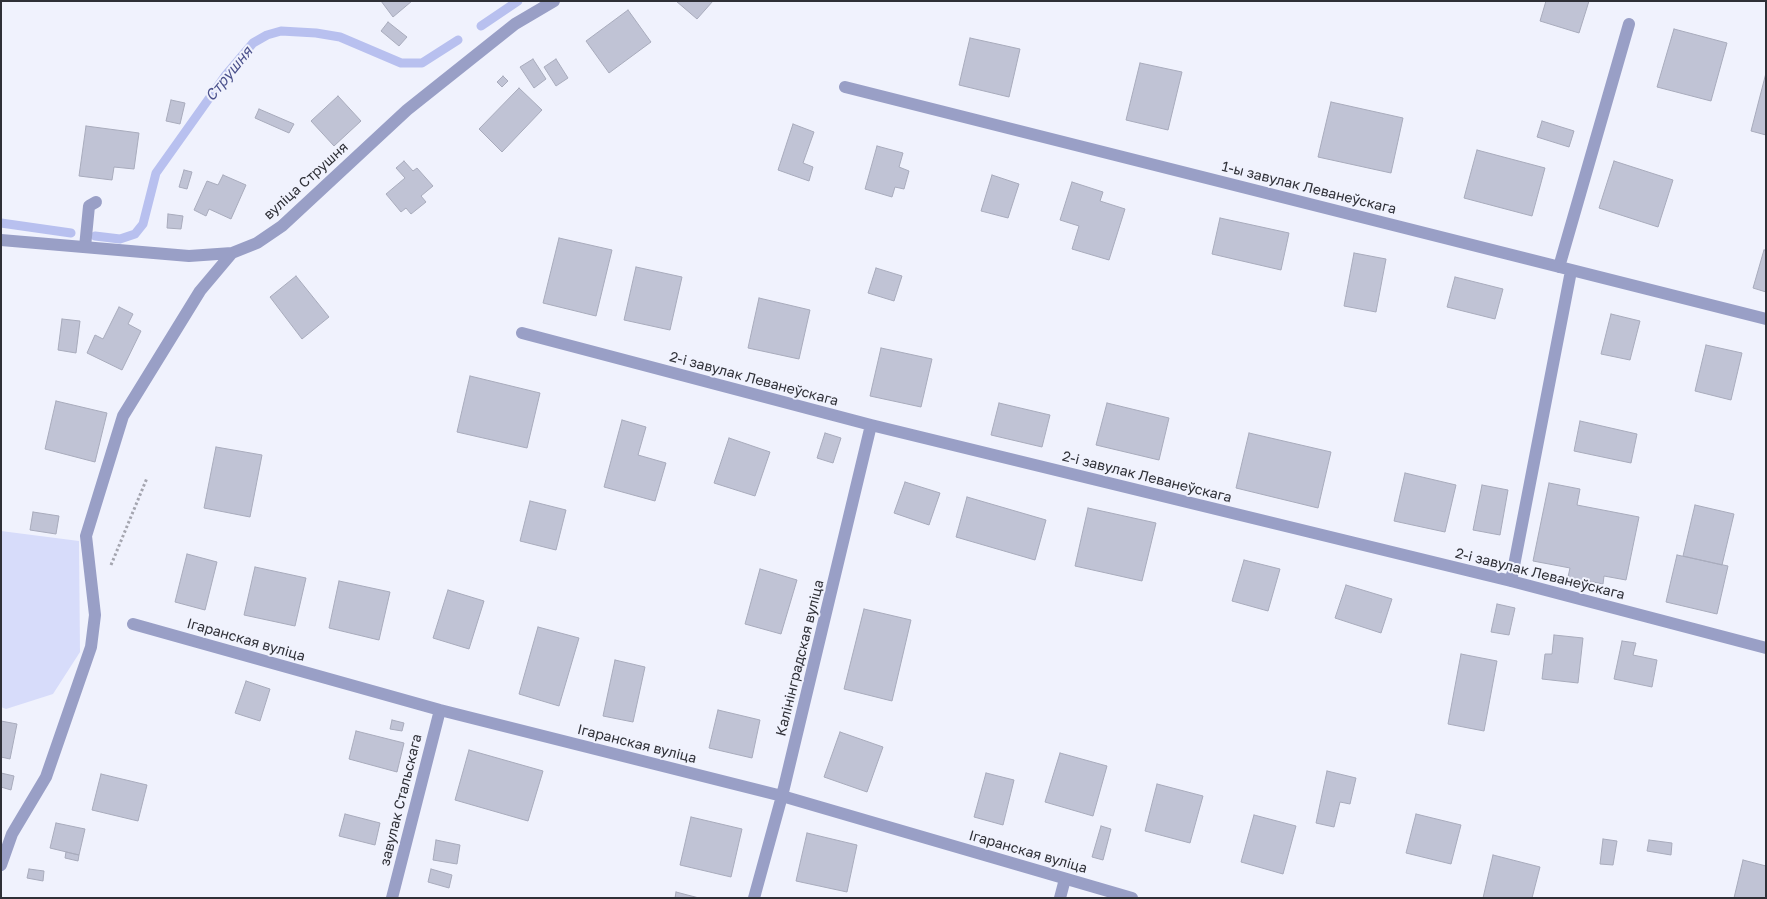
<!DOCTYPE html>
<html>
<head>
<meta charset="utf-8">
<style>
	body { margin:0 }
	#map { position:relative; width:1767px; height:899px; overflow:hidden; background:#f0f2fd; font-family:"Golos Text",sans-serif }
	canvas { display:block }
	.frame { position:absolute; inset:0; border:2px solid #2f3037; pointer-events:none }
</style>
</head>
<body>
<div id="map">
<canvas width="1767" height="899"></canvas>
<div class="frame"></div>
</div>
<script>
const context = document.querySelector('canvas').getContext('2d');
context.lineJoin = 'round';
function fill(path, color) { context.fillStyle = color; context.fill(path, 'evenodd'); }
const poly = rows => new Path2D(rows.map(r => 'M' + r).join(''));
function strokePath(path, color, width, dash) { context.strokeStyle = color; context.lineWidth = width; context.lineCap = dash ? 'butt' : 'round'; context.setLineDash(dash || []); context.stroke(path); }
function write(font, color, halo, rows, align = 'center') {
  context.font = font + ' "Golos Text",sans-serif'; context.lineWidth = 4; context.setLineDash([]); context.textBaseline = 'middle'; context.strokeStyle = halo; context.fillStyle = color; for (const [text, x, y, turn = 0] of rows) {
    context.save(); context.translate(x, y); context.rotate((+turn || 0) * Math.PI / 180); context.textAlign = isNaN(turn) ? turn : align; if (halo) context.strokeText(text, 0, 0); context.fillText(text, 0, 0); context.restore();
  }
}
const green = poly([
	[1,531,79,541,80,652,53,694,6,709,1,707]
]);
const stream = poly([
	[481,26,518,1],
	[1,223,71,233],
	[95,236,120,239,135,234,143,224,156,173,225,76,253,43,267,35,281,31,316,33,340,37,401,63,422,63,458,40]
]);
const building = poly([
	[381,1,412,1,393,17,381,1],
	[676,1,713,1,697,19,676,1],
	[1546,1,1589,1,1579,33,1540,21,1546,1],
	[628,10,651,42,609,73,586,41,628,10],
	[388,22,407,37,399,46,381,31,388,22],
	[1674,29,1727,43,1711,101,1657,87,1674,29],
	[970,38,1020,49,1009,97,959,85,970,38],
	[533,59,546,79,534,88,520,67,533,59],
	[556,59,568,78,556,86,544,67,556,59],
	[1140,63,1182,72,1168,130,1126,120,1140,63],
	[1766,73,1766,135,1751,131,1766,73],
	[503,76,508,81,502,87,497,82,503,76],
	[519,88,542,110,502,152,479,129,519,88],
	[338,96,361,121,334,146,311,121,338,96],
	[171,100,185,103,180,124,166,121,171,100],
	[1331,102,1403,118,1391,173,1318,157,1331,102],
	[259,109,294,124,289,133,255,118,259,109],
	[1542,121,1574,131,1569,147,1537,137,1542,121],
	[793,124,814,132,803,163,813,167,809,181,778,170,793,124],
	[86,126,139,133,134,169,114,167,112,180,79,176,86,126],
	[877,146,903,153,899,167,909,171,904,189,895,187,892,197,865,189,877,146],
	[1477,150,1545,168,1532,216,1464,198,1477,150],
	[404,161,413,171,417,168,433,186,421,196,426,202,411,214,406,208,401,212,386,194,405,178,396,168,404,161],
	[1614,161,1673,180,1658,227,1599,208,1614,161],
	[184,170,192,172,187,189,179,187,184,170],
	[223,175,246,185,231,219,209,209,206,216,194,210,207,181,218,185,223,175],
	[992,175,1019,184,1008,218,981,211,992,175],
	[1072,182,1103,192,1100,201,1125,209,1109,260,1072,249,1079,226,1060,220,1072,182],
	[168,214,183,216,181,229,167,228,168,214],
	[1220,218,1289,233,1281,270,1212,254,1220,218],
	[559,238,612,250,596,316,543,303,559,238],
	[1764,250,1766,250,1766,292,1753,288,1764,250],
	[1354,253,1386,259,1376,312,1344,306,1354,253],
	[636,267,682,277,670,330,624,320,636,267],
	[876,268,902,276,894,301,868,293,876,268],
	[296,276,329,317,302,339,270,297,296,276],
	[1455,277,1503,289,1495,319,1447,307,1455,277],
	[759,298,810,310,799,359,748,348,759,298],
	[119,307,133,314,128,324,141,331,122,370,87,353,95,335,103,339,119,307],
	[1611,314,1640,321,1630,360,1601,354,1611,314],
	[62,319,80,321,76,353,58,350,62,319],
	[1706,345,1742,353,1731,400,1695,391,1706,345],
	[881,348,932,359,921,407,870,396,881,348],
	[470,376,540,393,527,448,457,432,470,376],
	[56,401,107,413,95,462,45,449,56,401],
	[999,403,1050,415,1042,447,991,435,999,403],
	[1107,403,1169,418,1159,460,1096,445,1107,403],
	[622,420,646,427,638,455,666,463,655,501,604,487,622,420],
	[1580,421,1637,434,1631,463,1574,451,1580,421],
	[825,433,841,438,833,463,817,458,825,433],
	[1249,433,1331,452,1318,508,1236,488,1249,433],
	[729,438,770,452,755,496,714,483,729,438],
	[216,447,262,455,250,517,204,508,216,447],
	[1405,473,1456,485,1445,532,1394,521,1405,473],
	[905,482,940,493,929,525,894,513,905,482],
	[1549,483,1580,489,1577,505,1639,517,1626,580,1604,576,1603,584,1568,577,1570,568,1533,561,1549,483],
	[1482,485,1508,490,1500,535,1473,530,1482,485],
	[967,497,1046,520,1035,560,956,537,967,497],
	[530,501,566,510,556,550,520,541,530,501],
	[1695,505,1734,514,1722,565,1683,556,1695,505],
	[1088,508,1156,523,1142,581,1075,566,1088,508],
	[33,512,59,516,56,534,30,530,33,512],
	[187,554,217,562,205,610,175,602,187,554],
	[1677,555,1728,566,1717,614,1666,602,1677,555],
	[1244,560,1280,569,1268,611,1232,601,1244,560],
	[255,567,306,578,295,626,244,615,255,567],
	[760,569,797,580,781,634,745,624,760,569],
	[339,581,390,592,379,640,329,628,339,581],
	[1346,585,1392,599,1381,633,1335,618,1346,585],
	[448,590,484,601,469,649,433,638,448,590],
	[1497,604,1515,608,1509,635,1491,632,1497,604],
	[864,609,911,620,892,701,844,689,864,609],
	[538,627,579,638,559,706,519,694,538,627],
	[1554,635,1583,638,1578,683,1542,679,1545,654,1552,654,1554,635],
	[1622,641,1636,643,1633,655,1657,660,1652,687,1614,679,1622,641],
	[1461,654,1497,661,1484,731,1448,724,1461,654],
	[615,660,645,667,633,722,603,716,615,660],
	[246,681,270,689,260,721,235,713,246,681],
	[718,710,760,720,752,758,709,748,718,710],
	[392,720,404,723,402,731,390,729,392,720],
	[1,721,17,724,10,759,1,757,1,721],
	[356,731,404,743,397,772,349,759,356,731],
	[840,732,883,747,867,792,824,777,840,732],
	[469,750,543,771,528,821,455,800,469,750],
	[1060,753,1107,766,1093,816,1045,802,1060,753],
	[1327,771,1356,778,1350,804,1340,802,1334,827,1316,823,1327,771],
	[1,773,14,776,11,790,1,787,1,773],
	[986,773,1014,780,1003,825,974,817,986,773],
	[101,774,147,785,138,821,92,810,101,774],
	[1157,784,1203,796,1190,843,1145,831,1157,784],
	[345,814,380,823,375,845,339,836,345,814],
	[1416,814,1461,825,1451,864,1406,853,1416,814],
	[1254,815,1296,826,1283,874,1241,862,1254,815],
	[691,817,742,829,731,877,680,865,691,817],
	[56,823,85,829,79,855,50,848,56,823],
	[1101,826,1111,829,1103,860,1092,857,1101,826],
	[807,833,857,845,847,892,796,881,807,833],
	[1603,839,1617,841,1613,865,1600,864,1603,839],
	[436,840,460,845,457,864,433,860,436,840],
	[1649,840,1672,843,1671,855,1647,851,1649,840],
	[66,852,79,855,78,861,65,858,66,852],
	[1493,855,1540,867,1532,898,1483,898,1493,855],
	[1743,860,1766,866,1766,898,1734,898,1743,860],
	[29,869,44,871,43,881,27,878,29,869],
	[431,869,452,875,449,888,428,882,431,869],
	[676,892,699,898,675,898,676,892]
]);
const path = poly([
	[111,565,147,478]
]);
const service = poly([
	[85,247,89,206,96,202]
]);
const minor = poly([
	[845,87,1766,319],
	[1,240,189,256,232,253,257,243,282,226,407,110,515,24,554,1],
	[1559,267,1629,24],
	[522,333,871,425,1511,581,1766,648],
	[1511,581,1571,271],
	[133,624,440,710,782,796,1132,898],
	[1,865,12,834,46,777,91,647,95,615,86,536,123,416,200,291,232,253],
	[392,898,440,710],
	[754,898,782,796,871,425],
	[1060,898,1065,879]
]);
const streetNames = [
	["вуліца Струшня",306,181,-42],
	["1-ы завулак Леванеўскага",1309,188,14],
	["2-і завулак Леванеўскага",754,379,15],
	["2-і завулак Леванеўскага",1147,477,14],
	["2-і завулак Леванеўскага",1540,574,14],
	["Ігаранская вуліца",246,640,16],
	["Калінінградская вуліца",800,658,-76],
	["Ігаранская вуліца",637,744,14],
	["завулак Стальскага",401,800,-76],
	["Ігаранская вуліца",1028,852,16]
];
const waterNames = [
	["Струшня",229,74,-51]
];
fill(green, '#d7dcfa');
strokePath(stream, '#b8c0ef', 9);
fill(building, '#c0c3d5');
strokePath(building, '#a8abbc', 1);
strokePath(path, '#a4a5af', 3, [2.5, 2.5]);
strokePath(service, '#999fc6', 12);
strokePath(minor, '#999fc6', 12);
write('14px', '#2f3037', '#f0f2fd', streetNames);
write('italic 15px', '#4b518c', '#f0f2fd', waterNames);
</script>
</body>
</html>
